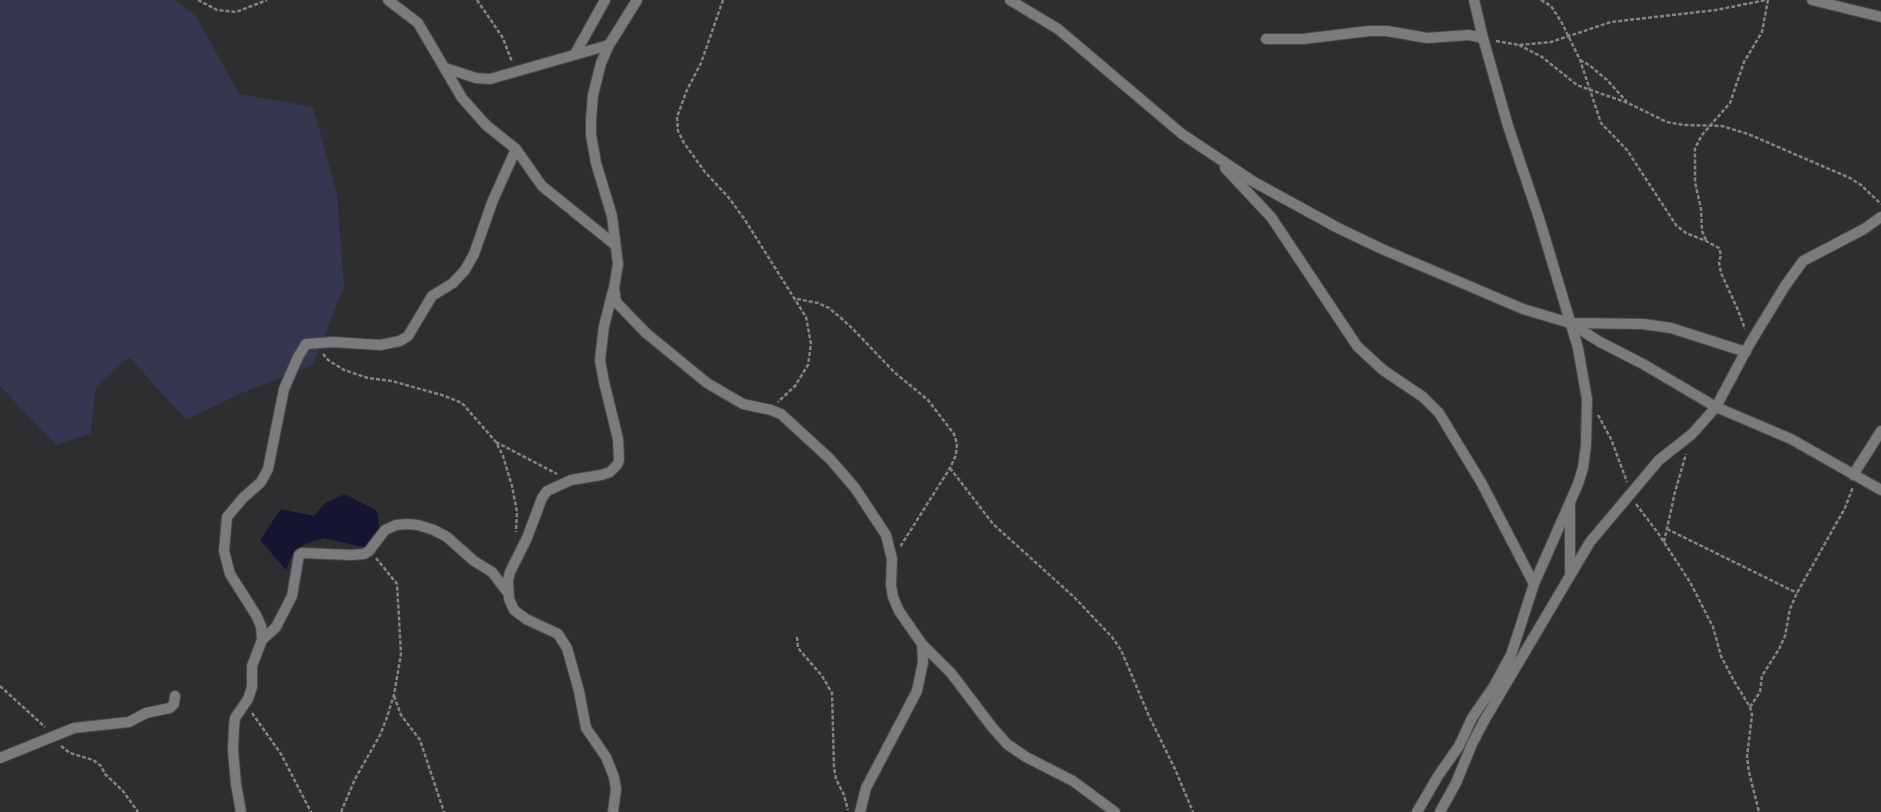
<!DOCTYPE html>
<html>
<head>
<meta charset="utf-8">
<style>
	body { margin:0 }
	canvas { display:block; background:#2e2e31 }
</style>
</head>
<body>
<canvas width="1881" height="812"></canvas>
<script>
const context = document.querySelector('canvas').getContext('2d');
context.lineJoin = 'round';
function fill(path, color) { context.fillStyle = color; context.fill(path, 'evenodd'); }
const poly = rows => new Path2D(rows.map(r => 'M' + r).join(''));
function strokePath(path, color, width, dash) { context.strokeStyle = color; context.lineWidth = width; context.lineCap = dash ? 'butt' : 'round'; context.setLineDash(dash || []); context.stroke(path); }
const green = poly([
	[0,0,175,0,196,16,239,94,313,107,337,195,344,286,313,365,239,394,186,420,129,357,96,387,91,433,56,445,0,386]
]);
const water = poly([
	[345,494,377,511,380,533,364,547,323,538,305,544,294,551,286,570,260,540,281,509,314,516,325,503]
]);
const path = poly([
	[198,0,217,10,236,12,267,0],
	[477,0,503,38,512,62],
	[723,0,701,63,687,90,677,117,678,131,684,143,705,172,729,198,745,220,806,317,811,344,808,365,795,386,778,402],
	[1541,0,1551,6,1562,23,1580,60,1601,123,1627,150,1676,225,1686,233,1706,241,1719,248,1721,255,1719,262,1721,273,1738,310,1745,329],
	[1496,41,1519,45,1551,42,1611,22,1716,10,1766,0],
	[1519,45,1542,57,1577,85,1585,88,1628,103,1667,122,1684,125,1722,126,1748,134,1850,178,1861,185,1881,204],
	[1580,60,1589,65,1607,80,1627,102],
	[1706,240,1702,231,1701,209,1695,182,1695,148,1702,135,1730,103,1744,62,1762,32,1768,0],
	[797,299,818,303,829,308,841,318,854,330,894,372,928,400,954,434,957,444,956,455,950,468,900,547],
	[323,354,328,360,344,370,368,378,392,381,445,396,462,403,496,442,503,456,512,486,517,512,516,532],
	[1598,415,1611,439,1627,482],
	[496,442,557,474],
	[950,468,993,524,1074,597,1112,637,1121,650,1149,716,1175,769,1193,812],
	[1636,504,1658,533,1690,582,1713,627,1721,656,1734,681,1750,707,1752,715,1747,757,1749,772,1759,812],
	[1667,529,1797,593],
	[1664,542,1675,492,1686,454],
	[797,637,798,648,822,676,832,693,834,767,836,779,844,795,848,810],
	[0,686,45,727],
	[394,696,401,715,420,740,444,812],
	[1750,707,1760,692,1762,676,1779,649,1785,636,1790,609,1797,593,1845,508,1853,487],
	[252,713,281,754,311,812],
	[61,746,70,753,93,760,101,766,105,774,123,791,138,812],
	[341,812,355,779,380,735,386,720,394,695,401,654,397,584,376,558]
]);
const street = poly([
	[388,0,418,23,462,98,486,125,516,149,542,186,614,244],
	[637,0,609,45,601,63,593,95,591,120,591,135,596,163,612,216,618,264,614,288,616,302,646,333,707,383,743,404,771,410,781,414,830,459,855,488,886,535,892,559,891,585,893,597,899,611,922,644,951,673,992,727,1007,744,1026,757,1073,781,1115,812],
	[1010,0,1058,29,1182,134,1254,182,1338,228,1382,249,1523,309,1570,323,1600,342,1643,364,1716,407,1791,439,1881,490],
	[1812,0,1881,17],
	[1266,39,1303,39,1369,31,1387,31,1427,38,1469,35,1483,38],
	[575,54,605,0],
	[445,68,476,78,490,79,609,45],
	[1225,168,1271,217,1357,346,1383,370,1423,397,1439,413,1481,482,1534,584],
	[613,291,604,326,600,360,604,382,618,439,619,460,617,465,610,472,601,475,571,480,547,491,542,498,527,538,510,572,508,580,509,599,514,610,526,619,558,634,567,648,579,691,586,728,606,757,614,777,616,789,613,812],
	[1570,323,1643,324,1671,328,1746,352],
	[1853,475,1881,431],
	[1570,574,1570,506],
	[262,640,276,627,292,596,299,555,302,553,351,555,364,554,369,551,385,530,396,525,407,524,418,525,434,530,447,537,474,561,492,572,508,593],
	[0,758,74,728,129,722,146,713,170,708,174,704,175,696],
	[241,812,236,784,233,750,234,727,235,718,248,699,252,687,252,666,262,640,261,626,256,615,230,574,224,551,227,517,243,498,261,482,268,469,284,389,298,357,306,344,333,342,380,345,400,341,408,336,432,296,453,283,465,270,474,254,493,200,516,149],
	[860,812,866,788,917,691,923,662,922,644],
	[1417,812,1438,776,1459,746,1472,718,1494,686,1511,655,1534,584,1578,484,1583,468,1586,445,1587,399,1578,348,1539,218,1508,126,1483,38,1474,0],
	[1440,812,1456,783,1472,744,1484,721,1590,542,1659,460,1692,434,1716,407,1749,345,1785,286,1803,261,1864,229,1881,217]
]);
fill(green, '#35364f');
fill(water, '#151431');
strokePath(street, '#4a4a4d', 12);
strokePath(path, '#848486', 2.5, [4, 2]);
strokePath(street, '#7b7b7e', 10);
</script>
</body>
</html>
